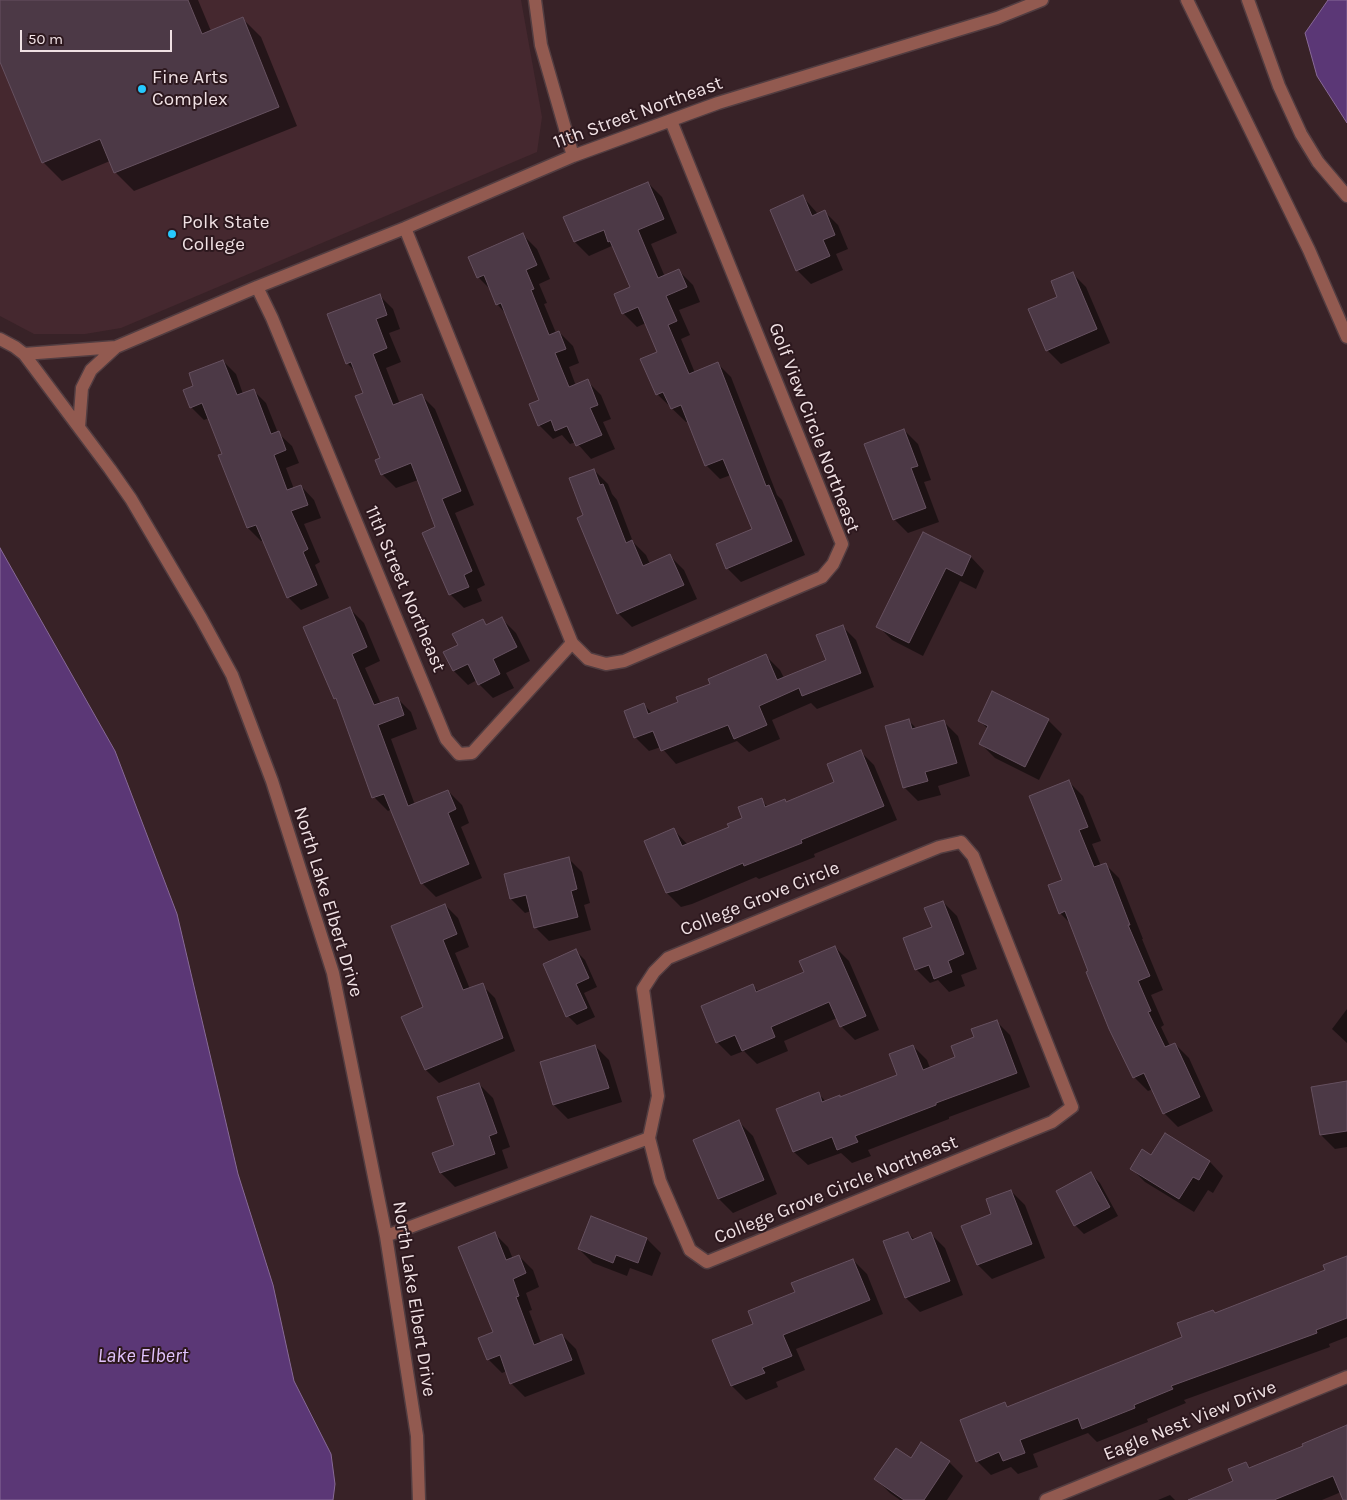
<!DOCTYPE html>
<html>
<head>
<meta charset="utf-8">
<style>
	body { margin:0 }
	#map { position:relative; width:1347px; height:1500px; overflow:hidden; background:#382227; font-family:Karla,sans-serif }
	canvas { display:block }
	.scale { position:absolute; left:20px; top:30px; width:152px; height:22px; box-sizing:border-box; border:2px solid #f0e1e4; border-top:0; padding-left:6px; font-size:15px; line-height:18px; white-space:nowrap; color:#f0e1e4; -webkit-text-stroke:4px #2d181e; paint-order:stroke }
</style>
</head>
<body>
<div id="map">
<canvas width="1347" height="1500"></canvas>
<div class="scale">50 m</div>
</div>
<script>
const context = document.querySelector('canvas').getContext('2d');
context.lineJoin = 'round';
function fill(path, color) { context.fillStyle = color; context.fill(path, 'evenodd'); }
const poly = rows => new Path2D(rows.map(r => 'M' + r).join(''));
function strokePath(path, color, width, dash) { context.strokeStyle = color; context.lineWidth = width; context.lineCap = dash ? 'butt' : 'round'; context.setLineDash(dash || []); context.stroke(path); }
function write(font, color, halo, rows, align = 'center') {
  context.font = font + ' Karla,sans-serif'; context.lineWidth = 4; context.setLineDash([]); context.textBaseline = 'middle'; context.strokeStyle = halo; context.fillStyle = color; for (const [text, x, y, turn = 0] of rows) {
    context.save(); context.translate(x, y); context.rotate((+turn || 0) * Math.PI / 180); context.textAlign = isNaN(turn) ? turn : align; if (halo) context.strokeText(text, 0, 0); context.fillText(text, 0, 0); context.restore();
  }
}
const built = poly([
	[0,0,521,0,542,117,537,152,121,328,85,334,34,334,0,316]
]);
const water = poly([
	[1328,0,1347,0,1347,123,1317,76,1305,33,1328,0],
	[0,548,115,751,177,914,238,1174,273,1285,294,1381,331,1454,335,1484,333,1500,0,1500,0,548]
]);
const shadow = poly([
	[0,0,198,0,211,31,242,18,261,37,297,126,134,191,115,172,110,161,62,181,43,162,0,57],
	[648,183,662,197,677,233,651,244,665,277,679,271,693,285,700,302,679,310,690,335,681,339,695,373,717,363,731,377,777,495,782,500,805,555,741,582,727,568,753,530,731,475,720,479,706,465,689,421,686,422,657,394,658,353,646,323,637,327,623,313,631,287,614,245,589,256,575,242,565,218],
	[803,197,818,214,824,211,838,225,848,249,836,254,843,270,811,284,797,270],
	[523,235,537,249,550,279,539,284,547,303,544,304,556,333,559,332,573,346,579,363,569,367,576,386,587,381,601,395,611,419,603,422,615,449,591,459,576,442,570,444,562,435,553,439,539,425,540,401,506,314,497,304,492,291,478,277],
	[1072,273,1086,287,1110,343,1061,364,1047,350,1059,298],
	[379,295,393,309,400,329,389,333,401,362,386,368,400,404,421,395,435,409,474,505,455,513,485,585,477,589,482,601,464,608,450,594,437,528,418,480,396,488,382,474,381,459,365,394,356,372,347,363],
	[223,361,236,374,243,394,253,390,266,403,278,433,292,446,299,463,286,468,294,489,301,486,314,500,321,518,304,524,320,562,315,565,329,598,301,610,288,597,264,540,261,541,248,528,220,456,223,455,209,418,204,420,191,407,195,386],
	[904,430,918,444,931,480,924,482,939,522,908,533,894,519],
	[594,470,608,484,612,494,617,500,633,542,646,555,650,564,670,556,684,570,697,599,632,627,618,613,585,516],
	[923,534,971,557,984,571,976,589,960,581,923,656,892,640,878,626],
	[350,609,364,623,380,661,365,668,381,704,397,698,411,712,417,729,391,739,415,805,448,791,462,805,469,823,461,827,482,878,436,897,422,883,392,809,388,811,374,797,338,702,335,698],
	[502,619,516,633,530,661,506,673,514,688,493,698,479,684,477,680,468,685,454,671,445,653,459,645,483,621,488,626],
	[842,626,856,640,874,687,817,709,811,703,772,720,780,739,749,752,737,741,676,764,661,747,649,751,635,737,643,704,653,714,680,703,766,656,780,670,784,678,828,661],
	[908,720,917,729,944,722,958,736,970,776,938,786,941,795,918,801,904,787],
	[979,720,1048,720,1062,734,1039,780,995,758,981,744,988,729],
	[860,751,874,765,897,820,814,854,815,857,759,879,756,877,692,904,681,907,667,893,674,830,688,845,730,828,743,819,761,800,768,807,785,800,787,803,836,782],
	[1069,782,1083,796,1101,841,1092,844,1101,866,1105,864,1119,878,1143,939,1142,939,1163,990,1151,995,1164,1025,1161,1027,1170,1046,1175,1044,1189,1058,1213,1111,1178,1127,1164,1113,1153,1089,1148,1091,1134,1077,1072,925,1060,913,1064,880],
	[568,858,582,872,590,903,584,905,591,930,549,941,535,927,531,911,525,913,511,899,505,875],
	[943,902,957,916,977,969,961,975,965,986,949,992,938,980,930,983,916,969],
	[445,905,458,918,469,947,455,953,470,989,482,985,495,998,515,1051,439,1083,426,1070,425,1008],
	[835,947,849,961,879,1030,855,1040,841,1026,837,1018,784,1041,788,1051,757,1064,744,1051,731,1056,717,1042,753,986,759,992,806,973],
	[576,951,585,960,597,987,584,993,595,1017,577,1025,568,1016],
	[1347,1009,1347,1043,1332,1029],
	[996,1021,1010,1035,1030,1087,949,1117,949,1119,868,1150,871,1156,852,1163,841,1153,808,1165,794,1152,819,1094,826,1102,841,1098,899,1076,913,1046,927,1060,930,1068,957,1058,976,1038],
	[595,1046,609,1060,622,1102,568,1119,554,1105,541,1063],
	[1347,1082,1347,1147,1335,1149,1321,1135,1312,1088],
	[479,1084,493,1098,510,1147,502,1150,508,1168,455,1187,441,1173,456,1145],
	[739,1122,753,1136,777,1194,733,1213,719,1199,695,1141],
	[1166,1135,1210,1162,1223,1176,1213,1193,1208,1190,1194,1212,1145,1182,1131,1168,1152,1157],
	[1091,1174,1100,1183,1118,1216,1084,1234,1075,1225],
	[1011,1191,1025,1205,1045,1258,992,1279,978,1265,993,1215],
	[494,1233,508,1247,513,1259,519,1256,533,1270,539,1287,526,1293,532,1310,529,1311,541,1343,562,1335,576,1349,585,1374,525,1397,511,1383,507,1371,502,1373,488,1359,494,1333],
	[908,1233,915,1240,931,1234,945,1248,963,1295,920,1312,906,1298],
	[647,1239,661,1253,652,1276,630,1268,627,1276,593,1263,579,1249],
	[1347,1258,1347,1337,1329,1344,1330,1347,1184,1400,1186,1403,1147,1419,1148,1422,1097,1442,1088,1433,1033,1454,1038,1467,1018,1474,1011,1467,991,1475,977,1461,1005,1403,1008,1407,1183,1337,1213,1311,1216,1314,1327,1271],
	[853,1260,867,1274,883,1314,796,1349,805,1370,776,1382,778,1387,746,1400,732,1386,714,1341,754,1325,797,1293],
	[1347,1426,1347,1492,1346,1490,1322,1500,1188,1500,1235,1482,1246,1463,1251,1468,1304,1447],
	[922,1443,949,1462,963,1476,947,1500,900,1500,890,1493,876,1479,911,1459],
	[1170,1495,1175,1500,1158,1500]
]);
const building = poly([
	[0,0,188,0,202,34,243,17,279,107,114,173,100,139,42,163,0,62,0,0],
	[648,182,664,219,638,230,658,278,679,269,687,287,666,296,677,321,668,325,689,374,718,362,766,486,769,485,792,541,726,569,716,544,752,529,723,459,705,466,681,405,671,409,663,392,656,395,640,359,657,352,638,307,622,314,614,294,630,287,610,241,608,242,604,230,574,242,563,217,648,182],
	[803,195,812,216,825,210,835,235,823,240,830,256,796,271,770,210,803,195],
	[523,233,537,265,526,270,534,289,531,290,549,335,559,331,566,349,555,353,569,387,588,379,598,405,590,408,602,435,576,446,567,426,555,431,551,420,538,426,529,404,539,400,501,303,496,305,484,275,477,278,468,257,523,233],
	[1073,272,1097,329,1046,351,1028,309,1057,297,1051,281,1073,272],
	[380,294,387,315,376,319,387,348,373,354,393,405,422,394,461,491,442,499,472,571,464,575,469,587,449,595,422,533,435,527,411,463,381,475,375,460,380,458,355,396,363,393,351,362,346,364,327,314,380,294],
	[223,360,237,395,254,389,271,434,279,431,286,450,274,455,287,490,301,485,308,505,291,511,308,549,303,552,317,585,287,598,256,525,247,528,218,455,222,454,202,403,190,408,183,390,193,386,189,373,223,360],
	[904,429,918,466,911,468,926,508,893,520,864,444,904,429],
	[594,469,600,485,603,484,626,543,632,540,643,566,670,554,684,585,617,614,577,518,583,515,569,478,594,469],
	[923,532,971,556,962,576,946,568,909,643,876,627,923,532],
	[350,607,367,647,352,654,374,705,398,697,404,715,378,725,408,806,448,790,456,809,448,813,469,864,421,884,384,794,372,798,336,698,334,699,303,627,350,607],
	[502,617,517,647,493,659,500,674,478,685,468,664,453,671,443,652,458,645,452,634,483,619,486,625,502,617],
	[843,625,861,673,802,696,799,688,759,706,767,725,734,739,728,725,661,751,653,731,634,738,624,711,644,703,648,714,678,702,676,697,710,684,708,679,766,654,777,680,826,660,816,635,843,625],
	[992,691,1049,719,1025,767,979,744,988,726,978,721,992,691],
	[909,719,912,729,944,720,957,763,925,772,928,781,903,788,885,726,909,719],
	[861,750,884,806,801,840,802,843,744,866,743,863,678,890,666,893,644,841,674,828,682,846,729,827,727,824,742,818,738,807,762,798,765,807,785,799,786,802,834,782,827,764,861,750],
	[1069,780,1088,827,1079,830,1094,867,1106,863,1130,925,1128,925,1150,976,1138,981,1151,1011,1148,1012,1165,1047,1175,1043,1200,1097,1163,1114,1144,1073,1133,1078,1109,1029,1086,972,1088,971,1065,911,1059,914,1048,885,1062,880,1029,796,1069,780],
	[569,857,577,889,571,891,578,917,534,928,526,895,510,899,504,874,569,857],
	[943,901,964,954,948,961,952,972,934,979,929,965,915,970,903,938,932,927,924,908,943,901],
	[445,904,457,934,443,940,463,990,483,983,503,1038,425,1070,401,1017,423,1007,391,926,445,904],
	[835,946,866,1016,840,1027,829,1002,771,1027,775,1037,742,1051,735,1035,716,1043,701,1006,753,984,756,992,804,972,799,961,835,946],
	[576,949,589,978,576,984,587,1008,566,1017,543,964,576,949],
	[997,1020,1017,1073,936,1103,936,1105,855,1136,858,1142,837,1150,832,1137,793,1152,776,1109,819,1092,822,1102,840,1095,840,1097,897,1075,889,1054,913,1045,923,1070,955,1057,951,1046,974,1037,971,1029,997,1020],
	[595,1045,609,1088,553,1105,540,1062,595,1045],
	[1347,1081,1347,1131,1320,1135,1311,1087,1347,1081],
	[479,1083,497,1133,489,1136,495,1154,440,1173,432,1153,454,1145,437,1097,479,1083],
	[739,1120,764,1180,718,1199,693,1140,739,1120],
	[1165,1133,1210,1161,1199,1180,1193,1177,1179,1199,1130,1169,1142,1149,1151,1155,1165,1133],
	[1091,1172,1110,1207,1074,1226,1056,1191,1091,1172],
	[1011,1190,1032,1244,977,1265,961,1226,991,1214,986,1199,1011,1190],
	[591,1216,647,1238,638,1263,616,1255,613,1263,578,1249,591,1216],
	[495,1232,506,1260,519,1255,526,1273,513,1279,519,1296,516,1297,534,1345,562,1334,572,1360,510,1384,500,1355,487,1360,478,1338,493,1332,458,1247,495,1232],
	[908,1232,912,1240,931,1232,950,1281,905,1298,883,1241,908,1232],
	[1347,1256,1347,1318,1316,1330,1317,1333,1171,1386,1173,1389,1134,1405,1135,1408,1082,1429,1078,1418,1020,1440,1025,1453,1003,1461,999,1452,976,1462,960,1420,1005,1402,1007,1407,1182,1337,1177,1323,1213,1310,1215,1313,1325,1270,1323,1265,1347,1256],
	[853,1259,870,1300,783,1335,792,1356,762,1368,765,1373,731,1386,712,1340,753,1324,748,1311,795,1292,791,1283,853,1259],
	[1347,1425,1347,1500,1343,1500,1333,1476,1274,1500,1188,1500,1233,1481,1228,1469,1246,1462,1249,1468,1303,1446,1302,1444,1347,1425],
	[921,1442,950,1461,924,1500,904,1500,874,1479,896,1448,911,1458,921,1442]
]);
const minor = poly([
	[535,0,541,45,573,156],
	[1187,0,1309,250,1347,337],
	[1248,0,1279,86,1301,134,1318,162,1347,196],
	[405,228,572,643,588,659,606,664,624,661,822,577,833,564,842,544,671,121],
	[257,287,272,318,446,739,459,754,472,753,572,643],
	[0,339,15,347,24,354,110,469,131,499,201,618,232,675,272,781,333,973,386,1236,417,1436,419,1500],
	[24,354,116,347,257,287,405,228,573,156,718,103,997,18,1042,0],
	[79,427,82,388,91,370,116,347],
	[961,842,973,856,1072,1107,1052,1122,707,1262,690,1250,660,1181,649,1138,658,1096,643,989,654,972,668,958,939,847,961,842],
	[386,1236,649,1138],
	[1046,1500,1347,1377]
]);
const markers = [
	[142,89,5,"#26c9fe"],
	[172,234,5,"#26c9fe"]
];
const poiNames = [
	["Fine Arts",152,78],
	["Complex",152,100],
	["Polk State",182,223],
	["College",182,245]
];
const streetNames = [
	["11th Street Northeast",638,113,-20],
	["Golf View Circle Northeast",814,428,69],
	["11th Street Northeast",405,589,67],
	["College Grove Circle",760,899,-22],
	["North Lake Elbert Drive",328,902,73],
	["College Grove Circle Northeast",836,1190,-22],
	["North Lake Elbert Drive",414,1299,81],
	["Eagle Nest View Drive",1190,1421,-22]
];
const waterNames = [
	["Lake Elbert",143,1356]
];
fill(built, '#45282f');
fill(water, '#5b3776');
strokePath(water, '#886a97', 1);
fill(shadow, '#0007');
fill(building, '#4c3946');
strokePath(building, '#665160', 1);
strokePath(minor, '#523d41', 15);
strokePath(minor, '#925a50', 12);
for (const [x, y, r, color] of markers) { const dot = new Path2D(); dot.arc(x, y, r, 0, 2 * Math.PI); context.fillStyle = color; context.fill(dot); strokePath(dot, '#2d181e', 2); }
write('19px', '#f0e1e4', '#2d181e', poiNames, 'left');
write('19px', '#f0e1e4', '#2d181e', streetNames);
write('italic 20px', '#e1c3fc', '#2d181e', waterNames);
</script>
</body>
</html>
